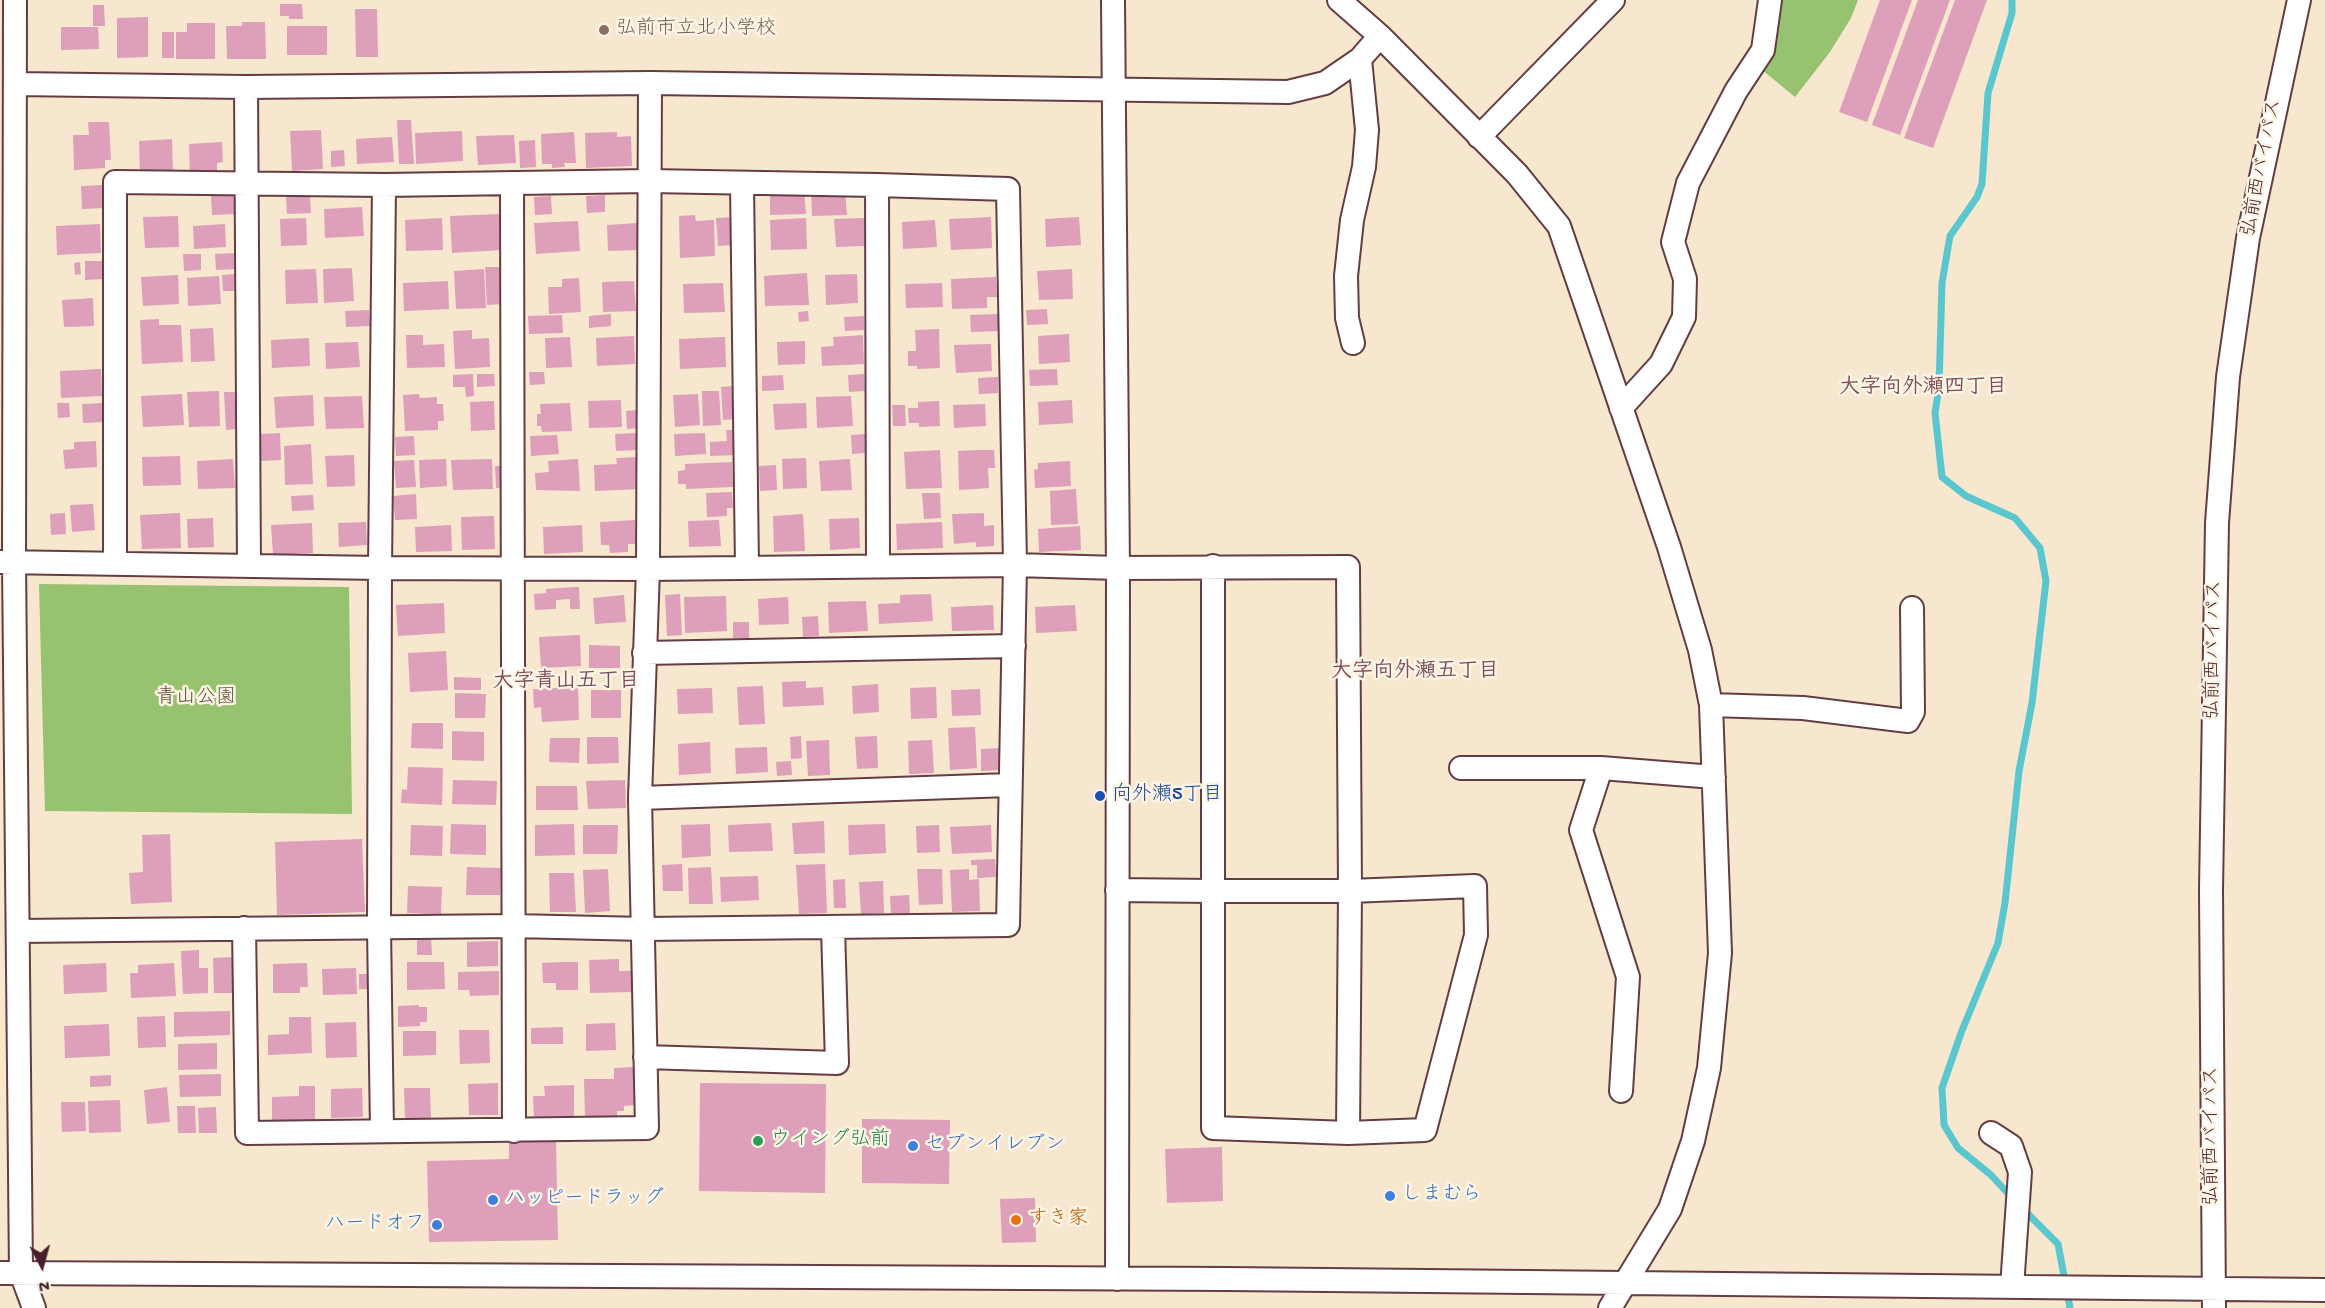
<!DOCTYPE html>
<html>
<head>
<meta charset="utf-8">
<style>
	body { margin:0 }
	#map { position:relative; width:2325px; height:1308px; overflow:hidden; background:#f7e7ce; font-family:"Gochi Hand",sans-serif }
	canvas { display:block }
	.north { position:absolute; left:12px; top:1236px; width:60px; height:60px; -webkit-text-stroke:4px #fcf5e5; paint-order:stroke; rotate:174deg; font-size:16px; font-weight:700; line-height:24px; text-align:center; color:#4a1f2b }
	.north::after { content:''; display:block; margin:auto; width:21px; height:27px; background:#4a1f2b; clip-path:polygon(50% 0,100% 100%,50% 72%,0 100%) }
</style>
</head>
<body>
<div id="map">
<canvas width="2325" height="1308"></canvas>
<div class="north">N</div>
</div>
<script>
const context = document.querySelector('canvas').getContext('2d');
context.lineJoin = 'round';
function fill(path, color) { context.fillStyle = color; context.fill(path, 'evenodd'); }
const poly = rows => new Path2D(rows.map(r => 'M' + r).join(''));
function strokePath(path, color, width, dash) { context.strokeStyle = color; context.lineWidth = width; context.lineCap = dash ? 'butt' : 'round'; context.setLineDash(dash || []); context.stroke(path); }
function write(font, color, halo, rows, align = 'center') {
  context.font = font + ' "Gochi Hand","Klee One",sans-serif'; context.lineWidth = 5; context.setLineDash([]); context.textBaseline = 'middle'; context.strokeStyle = halo; context.fillStyle = color; for (const [text, x, y, turn = 0] of rows) {
    context.save(); context.translate(x, y); context.rotate((+turn || 0) * Math.PI / 180); context.textAlign = isNaN(turn) ? turn : align; if (halo) context.strokeText(text, 0, 0); context.fillText(text, 0, 0); context.restore();
  }
}
const green = poly([
	[1780,0,1858,0,1851,18,1830,52,1795,97,1761,69,1775,47],
	[39,584,349,587,352,814,45,811]
]);
const stream = poly([
	[2012,0,2012,13,1988,93,1982,184,1977,197,1950,236,1942,283,1939,387,1935,413,1942,477,1966,496,2015,518,2040,548,2046,581,2032,703,2019,771,2005,903,1998,943,1961,1033,1942,1088,1944,1125,1958,1148,1991,1175,2013,1199],
	[2023,1209,2058,1244,2070,1308]
]);
const building = poly([
	[1880,0,1912,0,1867,122,1839,112],
	[1918,0,1950,0,1900,135,1872,125],
	[1955,0,1987,0,1933,148,1904,138],
	[280,4,302,4,303,19,289,19,289,16,280,16],
	[93,5,104,5,105,26,93,26],
	[355,9,377,9,378,57,356,57],
	[148,17,148,57,117,58,117,18],
	[242,22,265,22,266,59,227,59,226,26,242,26],
	[187,23,215,23,215,59,176,59,176,32,187,32],
	[287,26,327,26,327,55,287,55],
	[61,27,98,27,99,49,61,50],
	[162,32,174,32,174,58,162,58],
	[397,120,411,120,414,164,399,164],
	[88,122,109,122,111,160,105,160,105,168,74,170,73,135,89,135],
	[321,130,323,169,292,171,290,131],
	[462,131,463,161,416,164,415,133],
	[574,132,576,163,564,163,565,167,552,168,552,164,542,164,541,134],
	[617,132,617,137,631,136,632,166,586,168,585,133],
	[514,135,516,163,478,165,476,136],
	[392,137,394,162,357,164,356,139],
	[172,139,173,173,140,174,139,141],
	[535,140,536,167,520,168,519,141],
	[222,142,223,162,217,163,217,174,190,175,189,144],
	[344,150,345,166,331,167,331,151],
	[103,185,104,208,82,209,81,186],
	[845,190,847,215,812,216,811,191],
	[804,191,806,214,770,215,770,192],
	[235,194,235,214,212,215,211,195],
	[605,195,605,212,587,213,586,196],
	[310,196,311,213,287,214,286,197],
	[551,196,552,214,535,215,534,197],
	[362,207,364,236,325,238,324,209],
	[500,214,502,250,452,253,450,216],
	[695,215,696,221,714,220,715,256,680,258,679,216],
	[178,216,179,247,145,248,143,217],
	[733,217,734,245,718,246,716,218],
	[991,217,992,248,951,250,949,219],
	[1079,217,1081,245,1046,247,1045,219],
	[306,218,307,245,281,246,280,219],
	[442,218,443,250,406,251,405,220],
	[806,218,807,249,771,250,770,220],
	[864,218,865,246,836,247,834,219],
	[935,220,937,247,903,249,902,222],
	[578,221,580,251,536,254,534,223],
	[638,223,639,250,608,251,607,225],
	[100,224,101,253,57,255,56,226],
	[225,224,226,247,194,249,193,226],
	[237,253,238,269,216,270,215,254],
	[183,254,201,254,201,270,184,271],
	[85,261,102,261,103,279,85,280],
	[80,262,81,274,75,275,74,263],
	[485,267,501,267,503,304,487,305],
	[352,268,354,301,324,303,323,269],
	[316,269,318,303,286,304,285,270],
	[484,269,486,308,456,309,454,271],
	[1072,269,1073,299,1039,300,1037,271],
	[807,273,809,305,765,306,764,276],
	[235,274,236,291,223,291,222,275],
	[857,274,858,303,826,305,825,275],
	[178,275,179,304,143,306,141,277],
	[219,276,221,304,188,306,187,278],
	[996,277,997,297,987,297,987,308,952,309,951,279],
	[579,278,581,312,549,314,548,287,562,287,562,279],
	[448,281,449,309,404,311,403,283],
	[634,281,636,311,603,312,602,282],
	[723,283,725,312,684,313,683,284],
	[942,283,943,307,906,308,905,284],
	[93,298,94,326,64,327,62,300],
	[1047,309,1048,324,1027,325,1026,310],
	[369,310,370,326,346,327,345,311],
	[808,311,809,321,799,322,798,312],
	[611,314,611,326,589,328,589,316],
	[999,314,999,331,971,332,970,315],
	[562,315,563,333,529,334,528,316],
	[864,316,864,330,845,331,844,317],
	[159,319,159,325,181,325,183,362,142,364,140,320],
	[213,328,215,361,191,362,190,329],
	[939,329,940,368,917,369,917,366,908,366,908,351,916,351,915,330],
	[472,330,472,339,489,338,490,367,455,369,453,331],
	[1069,334,1070,362,1039,364,1038,336],
	[406,335,423,335,423,345,444,344,445,367,407,368],
	[863,335,864,364,822,366,821,347,834,346,833,337],
	[634,336,635,364,597,366,596,338],
	[570,337,572,367,546,368,545,338],
	[725,337,726,367,680,369,679,339],
	[309,338,310,366,272,368,271,340],
	[805,341,805,364,778,365,777,342],
	[358,342,360,367,326,369,325,343],
	[991,344,992,371,956,373,954,345],
	[101,369,102,396,61,398,60,371],
	[1057,369,1058,385,1030,386,1029,370],
	[529,372,544,372,545,384,530,385],
	[473,374,474,396,466,397,465,387,453,387,453,375],
	[477,374,494,374,495,386,477,387],
	[864,374,865,391,849,392,848,375],
	[783,375,784,390,762,391,762,376],
	[998,377,998,393,979,394,978,378],
	[734,386,736,419,723,420,721,387],
	[219,391,220,426,189,427,187,392],
	[702,391,719,391,721,425,703,426],
	[224,392,237,392,238,429,226,430],
	[182,394,184,425,143,427,141,396],
	[419,394,420,398,437,397,437,404,443,404,444,421,438,421,438,430,405,431,403,395],
	[698,394,700,425,675,427,673,395],
	[313,395,314,426,276,428,274,397],
	[362,396,364,428,326,429,324,397],
	[851,396,853,426,817,428,816,397],
	[621,400,622,427,589,428,588,401],
	[1072,400,1073,423,1039,425,1038,402],
	[494,401,495,430,471,431,470,402],
	[939,401,940,426,919,427,919,423,909,423,908,408,918,408,918,402],
	[57,403,69,403,70,417,58,418],
	[102,403,103,422,83,423,82,404],
	[570,403,572,431,542,432,541,426,537,426,537,414,541,414,540,404],
	[806,403,807,428,775,430,773,404],
	[985,404,986,426,954,428,953,405],
	[892,405,905,405,906,426,893,426],
	[638,410,639,428,627,429,626,411],
	[726,430,735,430,737,455,710,456,710,442,727,441],
	[280,433,281,460,261,461,259,434],
	[638,433,639,450,616,451,615,434],
	[705,433,706,454,675,456,674,434],
	[865,434,866,453,852,454,851,435],
	[557,435,559,454,531,456,530,436],
	[414,436,415,455,396,456,395,437],
	[96,441,97,467,65,469,63,450,74,449,74,442],
	[311,444,313,484,285,485,284,446],
	[940,450,942,488,906,489,904,452],
	[977,450,994,450,995,468,988,468,989,488,959,490,958,451],
	[354,455,355,486,327,487,325,456],
	[180,456,181,485,143,486,142,457],
	[639,457,640,489,595,491,594,465,617,464,616,458],
	[806,458,807,488,783,489,782,459],
	[233,459,235,488,198,489,197,461],
	[446,459,447,486,420,488,419,460],
	[492,459,493,489,453,490,451,460],
	[578,459,580,491,536,490,535,473,549,472,548,461],
	[850,459,852,490,821,491,819,461],
	[414,460,416,487,396,488,394,461],
	[1070,461,1071,486,1035,488,1034,470,1038,469,1038,463],
	[732,462,733,487,686,489,686,484,678,484,678,471,685,470,685,464],
	[776,465,777,490,760,491,759,466],
	[495,466,504,466,505,487,496,488],
	[1076,489,1078,524,1051,525,1050,491],
	[732,492,733,508,727,508,727,516,707,517,706,493],
	[922,493,940,493,941,518,924,519],
	[416,494,417,519,395,520,393,496],
	[313,495,314,510,292,511,291,496],
	[93,504,95,530,72,532,70,505],
	[65,513,66,534,51,535,50,514],
	[180,513,181,548,142,549,140,515],
	[984,513,984,526,994,525,994,546,976,547,976,542,954,544,952,514],
	[803,514,805,551,774,552,773,516],
	[494,516,495,549,462,550,461,517],
	[213,518,214,547,188,548,187,519],
	[859,518,860,548,830,550,829,519],
	[635,520,636,544,628,544,628,552,610,553,609,545,601,545,600,522],
	[719,520,721,546,689,547,688,521],
	[366,522,367,545,339,547,338,523],
	[942,522,943,548,897,550,896,524],
	[312,523,313,553,273,555,271,525],
	[451,525,452,551,416,552,415,527],
	[582,525,583,552,544,554,543,527],
	[1080,526,1081,550,1039,552,1038,529],
	[575,587,579,587,580,609,570,609,570,599,556,600,556,609,535,610,534,594,546,593,546,589],
	[680,594,682,635,667,636,665,595],
	[931,594,933,621,879,624,878,604,900,603,900,595],
	[624,595,626,622,595,624,593,598],
	[726,596,727,631,685,633,684,597],
	[788,597,789,624,759,625,758,599],
	[866,601,868,631,829,633,828,602],
	[444,603,445,633,398,636,396,605],
	[993,605,994,630,952,631,951,607],
	[1075,605,1077,631,1036,633,1035,607],
	[818,616,819,636,803,637,802,617],
	[733,622,749,622,749,638,733,638],
	[580,635,581,666,541,668,539,637],
	[589,645,620,646,620,668,589,668],
	[446,651,448,690,410,692,408,653],
	[454,677,481,678,481,690,454,690],
	[806,681,806,688,823,687,824,705,783,707,782,682],
	[878,684,879,712,853,714,852,686],
	[763,686,765,724,739,725,737,687],
	[578,687,579,720,542,722,541,707,534,708,533,689],
	[936,687,937,718,911,719,910,688],
	[712,688,713,713,678,714,677,689],
	[980,689,981,715,952,716,951,690],
	[591,690,621,690,621,718,591,718],
	[455,693,486,694,485,718,455,718],
	[412,723,443,723,443,749,411,748],
	[975,727,977,768,950,770,948,728],
	[452,731,484,732,484,761,452,760],
	[801,736,802,758,791,759,790,737],
	[877,736,878,768,857,769,855,737],
	[587,737,618,737,619,763,587,764],
	[550,738,580,738,579,763,549,762],
	[829,740,830,775,808,776,806,741],
	[932,740,934,773,909,774,908,741],
	[710,742,711,773,679,775,678,744],
	[767,747,768,772,736,774,735,748],
	[1001,748,1002,770,981,771,981,749],
	[791,761,792,775,777,776,776,762],
	[408,767,443,768,442,805,401,803,402,789,407,790],
	[453,780,497,781,496,805,452,804],
	[625,780,626,808,588,809,586,781],
	[536,786,577,786,578,810,536,810],
	[824,821,825,853,794,854,792,823],
	[771,823,773,851,729,852,728,825],
	[451,824,486,825,486,855,450,854],
	[574,824,575,855,535,856,535,825],
	[710,824,711,856,682,858,681,825],
	[885,824,886,853,849,855,848,825],
	[411,825,443,826,442,856,410,855],
	[583,825,618,825,617,854,583,854],
	[939,825,940,852,917,853,916,826],
	[991,825,992,852,952,854,950,827],
	[170,834,172,902,131,904,129,873,143,872,142,835],
	[362,839,365,912,277,915,275,842],
	[995,859,996,877,977,878,977,865,971,865,971,860],
	[682,864,683,891,663,891,662,865],
	[825,864,827,913,799,914,796,865],
	[467,867,501,868,500,895,466,895],
	[711,867,713,904,689,904,688,868],
	[608,869,610,911,585,913,583,870],
	[917,869,942,869,943,904,919,905],
	[969,869,969,880,979,879,980,911,952,912,950,870],
	[549,873,574,873,576,912,550,912],
	[758,876,759,900,721,902,720,877],
	[845,879,846,908,834,908,833,880],
	[883,881,884,913,861,914,859,882],
	[408,886,442,887,441,914,407,913],
	[909,895,910,913,891,913,890,896],
	[431,937,432,955,417,955,417,938],
	[498,941,498,966,467,967,467,942],
	[199,950,199,968,208,968,208,993,183,994,181,951],
	[233,957,234,993,214,993,213,958],
	[619,959,619,971,632,971,632,992,590,993,589,960],
	[407,962,444,962,445,989,407,990],
	[562,962,578,962,578,990,556,990,556,983,543,983,542,963],
	[106,963,107,992,64,994,63,965],
	[174,963,176,996,131,998,130,973,138,973,138,965],
	[307,963,308,987,300,987,300,993,273,993,273,964],
	[356,968,357,994,323,995,322,969],
	[499,971,499,995,470,996,469,990,458,990,458,972],
	[359,974,368,974,368,989,359,989],
	[419,1005,419,1007,427,1007,427,1022,420,1022,420,1026,398,1027,398,1006],
	[230,1011,230,1035,174,1037,174,1012],
	[165,1016,166,1047,138,1048,137,1017],
	[289,1017,311,1017,312,1053,268,1055,268,1035,289,1034],
	[356,1022,357,1057,326,1058,325,1023],
	[615,1023,616,1050,586,1051,586,1024],
	[109,1024,110,1056,65,1058,64,1026],
	[563,1027,563,1044,531,1044,531,1028],
	[459,1030,489,1030,490,1063,460,1064],
	[403,1031,436,1031,436,1055,403,1056],
	[217,1043,217,1069,178,1070,178,1044],
	[634,1067,634,1105,624,1106,624,1111,617,1111,617,1118,585,1119,584,1079,614,1079,614,1068],
	[221,1074,221,1096,180,1097,179,1075],
	[111,1075,111,1086,90,1087,90,1076],
	[498,1083,498,1115,469,1115,468,1084],
	[700,1083,826,1084,825,1193,699,1191],
	[574,1085,574,1116,534,1117,533,1096,545,1096,544,1086],
	[299,1086,315,1086,315,1120,272,1121,272,1097,299,1096],
	[167,1087,170,1122,147,1124,144,1090],
	[362,1088,363,1117,331,1118,331,1089],
	[404,1088,430,1088,431,1119,405,1119],
	[120,1100,121,1132,89,1133,88,1101],
	[61,1102,85,1102,86,1131,62,1132],
	[177,1106,195,1106,196,1133,178,1133],
	[216,1107,217,1133,199,1133,198,1108],
	[862,1119,950,1120,949,1184,862,1183],
	[556,1140,558,1240,429,1242,427,1161,509,1159,509,1141],
	[1222,1147,1223,1201,1167,1203,1165,1149],
	[1035,1198,1036,1242,1002,1243,1000,1199]
]);
const minor = poly([
	[15,0,14,562,21,1273,34,1308],
	[1113,0,1118,568,1117,1279],
	[1339,0,1380,36,1517,174,1559,226,1669,547,1700,650,1711,705,1720,953,1709,1068,1693,1141,1670,1209,1610,1308],
	[15,84,246,87,650,83,1288,92,1325,83,1360,59,1380,36],
	[246,87,249,566],
	[1479,137,1613,0],
	[742,183,747,568],
	[512,184,514,1131],
	[877,185,878,566],
	[1353,343,1347,318,1346,276,1352,220,1364,167,1367,130,1360,59],
	[1621,408,1661,364,1684,317,1685,279,1673,242,1688,183,1736,91,1763,50,1770,0],
	[0,562,380,568,648,569,1015,565,1118,568,1348,567,1350,891,1348,1133],
	[644,653,1014,646],
	[1711,705,1803,708,1908,721,1913,712,1912,608],
	[1461,768,1601,768,1714,777],
	[1601,768,1581,830,1628,977,1621,1091],
	[640,798,1009,785],
	[1117,890,1213,891,1350,891,1475,886,1476,935,1425,1130,1348,1133,1213,1128,1213,566],
	[244,928,247,1133,647,1128,640,798,648,569,650,83],
	[18,931,514,926,644,929,1008,925,1015,565,1008,189,877,185,649,181,384,185,115,182,115,564],
	[645,1057,837,1063,833,928],
	[382,1131,379,928,380,568,384,185],
	[1991,1133,2011,1146,2020,1172,2012,1287],
	[0,1273,1227,1279,2325,1290],
	[2214,1308,2211,890,2217,523,2228,377,2248,238,2299,0]
]);
const markers = [
	[604,30,6,"#8d6e63"],
	[1100,796,6,"#1a4fb4"],
	[758,1141,6,"#2e9e5b"],
	[913,1146,6,"#3f7fe0"],
	[1390,1196,6,"#3f7fe0"],
	[493,1200,6,"#3f7fe0"],
	[1016,1220,6,"#e8710a"],
	[437,1225,6,"#3f7fe0"]
];
const educationNames = [
	["弘前市立北小学校",616,30]
];
const streetNames = [
	["弘前西バイパス",2263,168,-79],
	["弘前西バイパス",2215,650,-89],
	["弘前西バイパス",2213,1136,-90]
];
const parkNames = [
	["青山公園",196,699]
];
const transitNames = [
	["向外瀬5丁目",1112,796]
];
const leisureNames = [
	["ウイング弘前",770,1141]
];
const shopNames = [
	["セブンイレブン",925,1146],
	["しまむら",1402,1196],
	["ハッピードラッグ",505,1200],
	["ハードオフ",425,1225,"right"]
];
const foodNames = [
	["すき家",1028,1220]
];
const neighbourhoodNames = [
	["大字向外瀬四丁目",1923,389],
	["大字向外瀬五丁目",1415,673],
	["大字青山五丁目",566,683]
];
fill(green, '#97c370');
strokePath(stream, '#5ac7ce', 7);
fill(building, '#dd9fb9');
strokePath(minor, '#643d43', 26);
strokePath(minor, '#fff', 22);
for (const [x, y, r, color] of markers) { const dot = new Path2D(); dot.arc(x, y, r, 0, 2 * Math.PI); context.fillStyle = color; context.fill(dot); strokePath(dot, '#fcf5e5', 2); }
write('20px', '#785e54', '#fcf5e5', educationNames, 'left');
write('20px', '#4a1f2b', '#fcf5e5', streetNames);
write('20px', '#615040', '#fcf5e5', parkNames);
write('20px', '#164399', '#fcf5e5', transitNames, 'left');
write('20px', '#27864d', '#fcf5e5', leisureNames, 'left');
write('20px', '#366cbe', '#fcf5e5', shopNames, 'left');
write('20px', '#c56008', '#fcf5e5', foodNames, 'left');
write('bold 21px', '#7d4c5d', '#fcf5e5', neighbourhoodNames);
</script>
</body>
</html>
